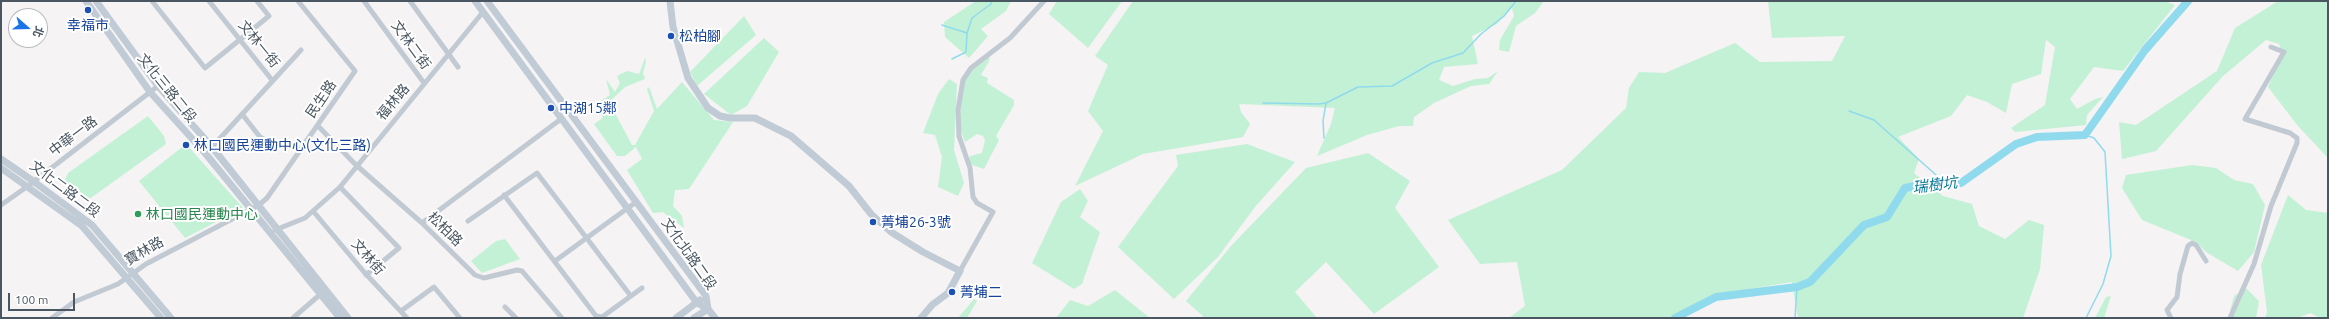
<!DOCTYPE html>
<html>
<head>
<meta charset="utf-8">
<style>
	body { margin:0 }
	#map { position:relative; width:2329px; height:319px; overflow:hidden; background:#f5f3f3; font-family:Ubuntu,"Noto Sans TC",sans-serif }
	canvas { display:block }
	.frame { position:absolute; inset:0; border:2px solid #4a5661; pointer-events:none }
	.north { position:absolute; left:8px; top:8px; width:40px; height:40px; box-sizing:border-box; background:#fff; border:1px solid #b7bbc0; border-radius:50%; rotate:110deg; font-size:11px; font-weight:700; line-height:16px; text-align:center; color:#4a5661 }
	.north::after { content:''; display:block; margin:auto; width:14px; height:18px; background:#1a73e8; clip-path:polygon(50% 0,100% 100%,50% 72%,0 100%) }
	.scale { position:absolute; left:8px; top:293px; width:67px; height:18px; box-sizing:border-box; border:2px solid #4a5661; border-top:0; padding-left:5px; font-size:12px; line-height:14px; white-space:nowrap; color:#4a5661; -webkit-text-stroke:3px #fff; paint-order:stroke }
</style>
</head>
<body>
<div id="map">
<canvas width="2329" height="319"></canvas>
<div class="frame"></div>
<div class="north">北</div>
<div class="scale">100 m</div>
</div>
<script>
const context = document.querySelector('canvas').getContext('2d');
context.lineJoin = 'round';
function fill(path, color) { context.fillStyle = color; context.fill(path, 'evenodd'); }
const poly = rows => new Path2D(rows.map(r => 'M' + r).join(''));
function strokePath(path, color, width, dash) { context.strokeStyle = color; context.lineWidth = width; context.lineCap = dash ? 'butt' : 'round'; context.setLineDash(dash || []); context.stroke(path); }
function write(font, color, halo, rows, align = 'center') {
  context.font = font + ' Ubuntu,"Noto Sans TC",sans-serif'; context.lineWidth = 4; context.setLineDash([]); context.textBaseline = 'middle'; context.strokeStyle = halo; context.fillStyle = color; for (const [text, x, y, turn = 0] of rows) {
    context.save(); context.translate(x, y); context.rotate((+turn || 0) * Math.PI / 180); context.textAlign = isNaN(turn) ? turn : align; if (halo) context.strokeText(text, 0, 0); context.fillText(text, 0, 0); context.restore();
  }
}
const green = poly([
	[976,1,1011,1,1006,11,981,29,988,36,969,58,945,37,944,22],
	[1057,1,1122,1,1088,48,1049,14],
	[1133,1,1276,2,1544,1,1535,13,1516,26,1509,52,1499,50,1500,40,1514,16,1512,8,1497,24,1472,36,1478,64,1444,67,1439,80,1453,86,1475,79,1488,78,1498,71,1489,84,1471,86,1434,103,1414,117,1413,126,1399,126,1367,135,1317,156,1331,124,1335,108,1239,104,1241,112,1250,124,1243,137,1143,154,1075,186,1103,131,1088,111,1108,65,1095,56],
	[1768,1,2165,1,2175,5,2123,71,2094,67,2070,99,2077,109,2095,99,2103,97,2087,115,2086,125,2015,132,2011,128,2045,105,2055,47,2046,40,2041,74,2012,84,2006,113,1987,102,1967,95,1951,116,1898,137,1919,159,1914,173,1943,196,1972,204,1979,226,2005,239,2029,220,2044,225,2040,269,2023,318,1798,318,1792,282,1731,292,1678,318,1509,318,1525,306,1517,262,1480,264,1448,220,1562,170,1626,108,1629,88,1639,72,1665,73,1735,43,1760,62,1832,61,1845,36,1772,38],
	[2278,1,2328,1,2328,158,2298,126,2268,87,2282,55,2279,44,2266,40,2223,76,2156,151,2122,159,2119,122,2136,125,2217,71,2235,28],
	[744,16,756,35,697,86,690,72],
	[764,38,779,52,747,106,731,115,704,94],
	[986,57,990,58,989,61,981,75,988,78,987,83,1014,100,1014,105,996,136,999,140,984,169,969,164,969,161,970,156,982,153,985,140,983,136,977,134,965,142,959,126,963,79],
	[645,58,646,62,643,73,645,79,625,87,609,102,632,145,635,145,654,111,647,89,649,87,657,109,682,82,714,120,733,122,689,189,675,190,673,206,682,216,684,228,663,212,653,213,627,170,642,159,636,147,625,156,617,156,594,124,603,118,596,104,610,95,606,79,615,92,620,83,617,76,627,71,639,74],
	[949,79,957,84,954,150,964,183,958,196,938,187,942,157,935,135,923,133,938,94],
	[148,116,164,136,166,144,88,200,64,182,68,173],
	[186,144,243,208,185,238,139,181],
	[1247,144,1295,162,1255,207,1218,257,1174,299,1118,247,1178,166,1176,155],
	[1368,153,1410,181,1395,208,1439,267,1374,314,1326,262,1295,292,1317,318,1205,318,1186,301,1231,246,1306,168],
	[2192,165,2216,168,2234,180,2253,184,2265,205,2254,252,2238,271,2206,252,2196,242,2142,220,2122,188,2126,175],
	[1080,189,1088,201,1080,217,1100,232,1082,284,1074,289,1032,263,1061,202],
	[2288,195,2306,210,2328,213,2328,318,2320,318,2310,313,2298,318,2265,318,2267,312,2261,265],
	[505,239,520,259,482,273,471,261,496,241],
	[2246,288,2259,301,2256,318,2228,318,2234,296],
	[1115,290,1150,318,1056,318,1070,300,1088,306],
	[2111,296,2104,318,2095,318,2106,297],
	[974,299,977,301,967,318,958,318]
]);
const stream = poly([
	[942,25,967,33],
	[952,59,966,52,967,33,972,18,991,4,991,1],
	[1263,103,1319,104,1326,103,1358,87,1392,86,1432,63,1463,53,1481,34,1504,16,1516,1],
	[1849,111,1874,120,1944,182],
	[2085,135,2094,138,2105,152,2111,256,2103,284,2086,318],
	[1324,138,1323,121,1326,103],
	[1795,318,1797,287]
]);
const river = poly([
	[1675,318,1716,297,1797,287,1810,282,1864,225,1887,217,1905,188,1934,182,1961,183,2016,144,2037,137,2085,135,2145,50,2188,1]
]);
const street = poly([
	[152,1,205,68,269,16,257,1],
	[209,1,272,80],
	[364,1,424,83],
	[410,1,458,67],
	[242,114,260,137,272,144],
	[318,126,356,165,422,223,475,275,484,278,517,270,522,271,562,318],
	[205,153,212,147,301,50],
	[340,187,399,248,366,275],
	[504,195,596,316,602,317,642,288],
	[1,205,28,186,158,86],
	[313,211,364,272,407,318],
	[468,221,537,173,630,295],
	[422,223,561,119],
	[275,230,305,218,340,187,483,12],
	[555,261,636,202],
	[960,271,993,212,977,203,973,197,970,168,959,136,958,110,963,80,971,68,1010,38,1044,1],
	[505,307,516,318],
	[401,311,434,287,460,318],
	[52,318,74,302,118,284,146,264,259,205,267,198,355,71,298,1],
	[293,318,323,292],
	[2171,318,2167,310,2177,297,2180,274,2188,246,2192,243,2196,245,2206,261],
	[2230,318,2254,264,2271,206,2297,143,2297,138,2290,133,2245,119,2284,52,2271,47]
]);
const secondary = poly([
	[86,1,150,92,205,153,340,318],
	[96,1,158,86,212,147,348,318],
	[475,1,697,303,708,309,715,318],
	[487,1,706,296,708,309],
	[670,1,673,27,688,78,708,108,720,116,730,118,755,118,791,136,849,186,871,214,891,232,923,252,960,271,948,293,932,305,921,318],
	[1,159,33,181,92,225,171,318],
	[1,168,82,226,161,318],
	[676,318,700,300],
	[694,318,708,309]
]);
const markers = [
	[88,10,4,"#1a4fb4"],
	[671,36,4,"#1a4fb4"],
	[551,108,4,"#1a4fb4"],
	[186,145,4,"#1a4fb4"],
	[138,214,4,"#2e9e5b"],
	[873,222,4,"#1a4fb4"],
	[952,292,4,"#1a4fb4"]
];
const transitNames = [
	["幸福市",88,25,"center"],
	["松柏腳",679,36],
	["中湖15鄰",559,108],
	["林口國民運動中心(文化三路)",194,145],
	["菁埔26-3號",881,222],
	["菁埔二",960,292]
];
const streetNames = [
	["文林一街",259,44,51],
	["文林二街",411,45,54],
	["文化三路二段",167,88,51],
	["民生路",321,99,-56],
	["福林路",393,102,-50],
	["中華一路",73,136,-37],
	["文化二路二段",65,189,37],
	["松柏路",445,229,44],
	["寶林路",144,251,-30],
	["文化北路二段",689,254,55],
	["文林街",368,257,49]
];
const leisureNames = [
	["林口國民運動中心",146,214]
];
const waterNames = [
	["瑞樹坑",1935,185,-7]
];
fill(green, '#c3f1d5');
strokePath(stream, '#90daee', 1.5);
strokePath(river, '#90daee', 8);
strokePath(street, '#c1cad2', 5);
strokePath(secondary, '#c1cbd6', 7);
for (const [x, y, r, color] of markers) { const dot = new Path2D(); dot.arc(x, y, r, 0, 2 * Math.PI); context.fillStyle = color; context.fill(dot); strokePath(dot, '#fff', 1.5); }
write('14px', '#164399', '#fff', transitNames, 'left');
write('14px', '#4a5661', '#fff', streetNames);
write('14px', '#27864d', '#fff', leisureNames, 'left');
write('italic 15px', '#0c7c9b', '#fff', waterNames);
</script>
</body>
</html>
